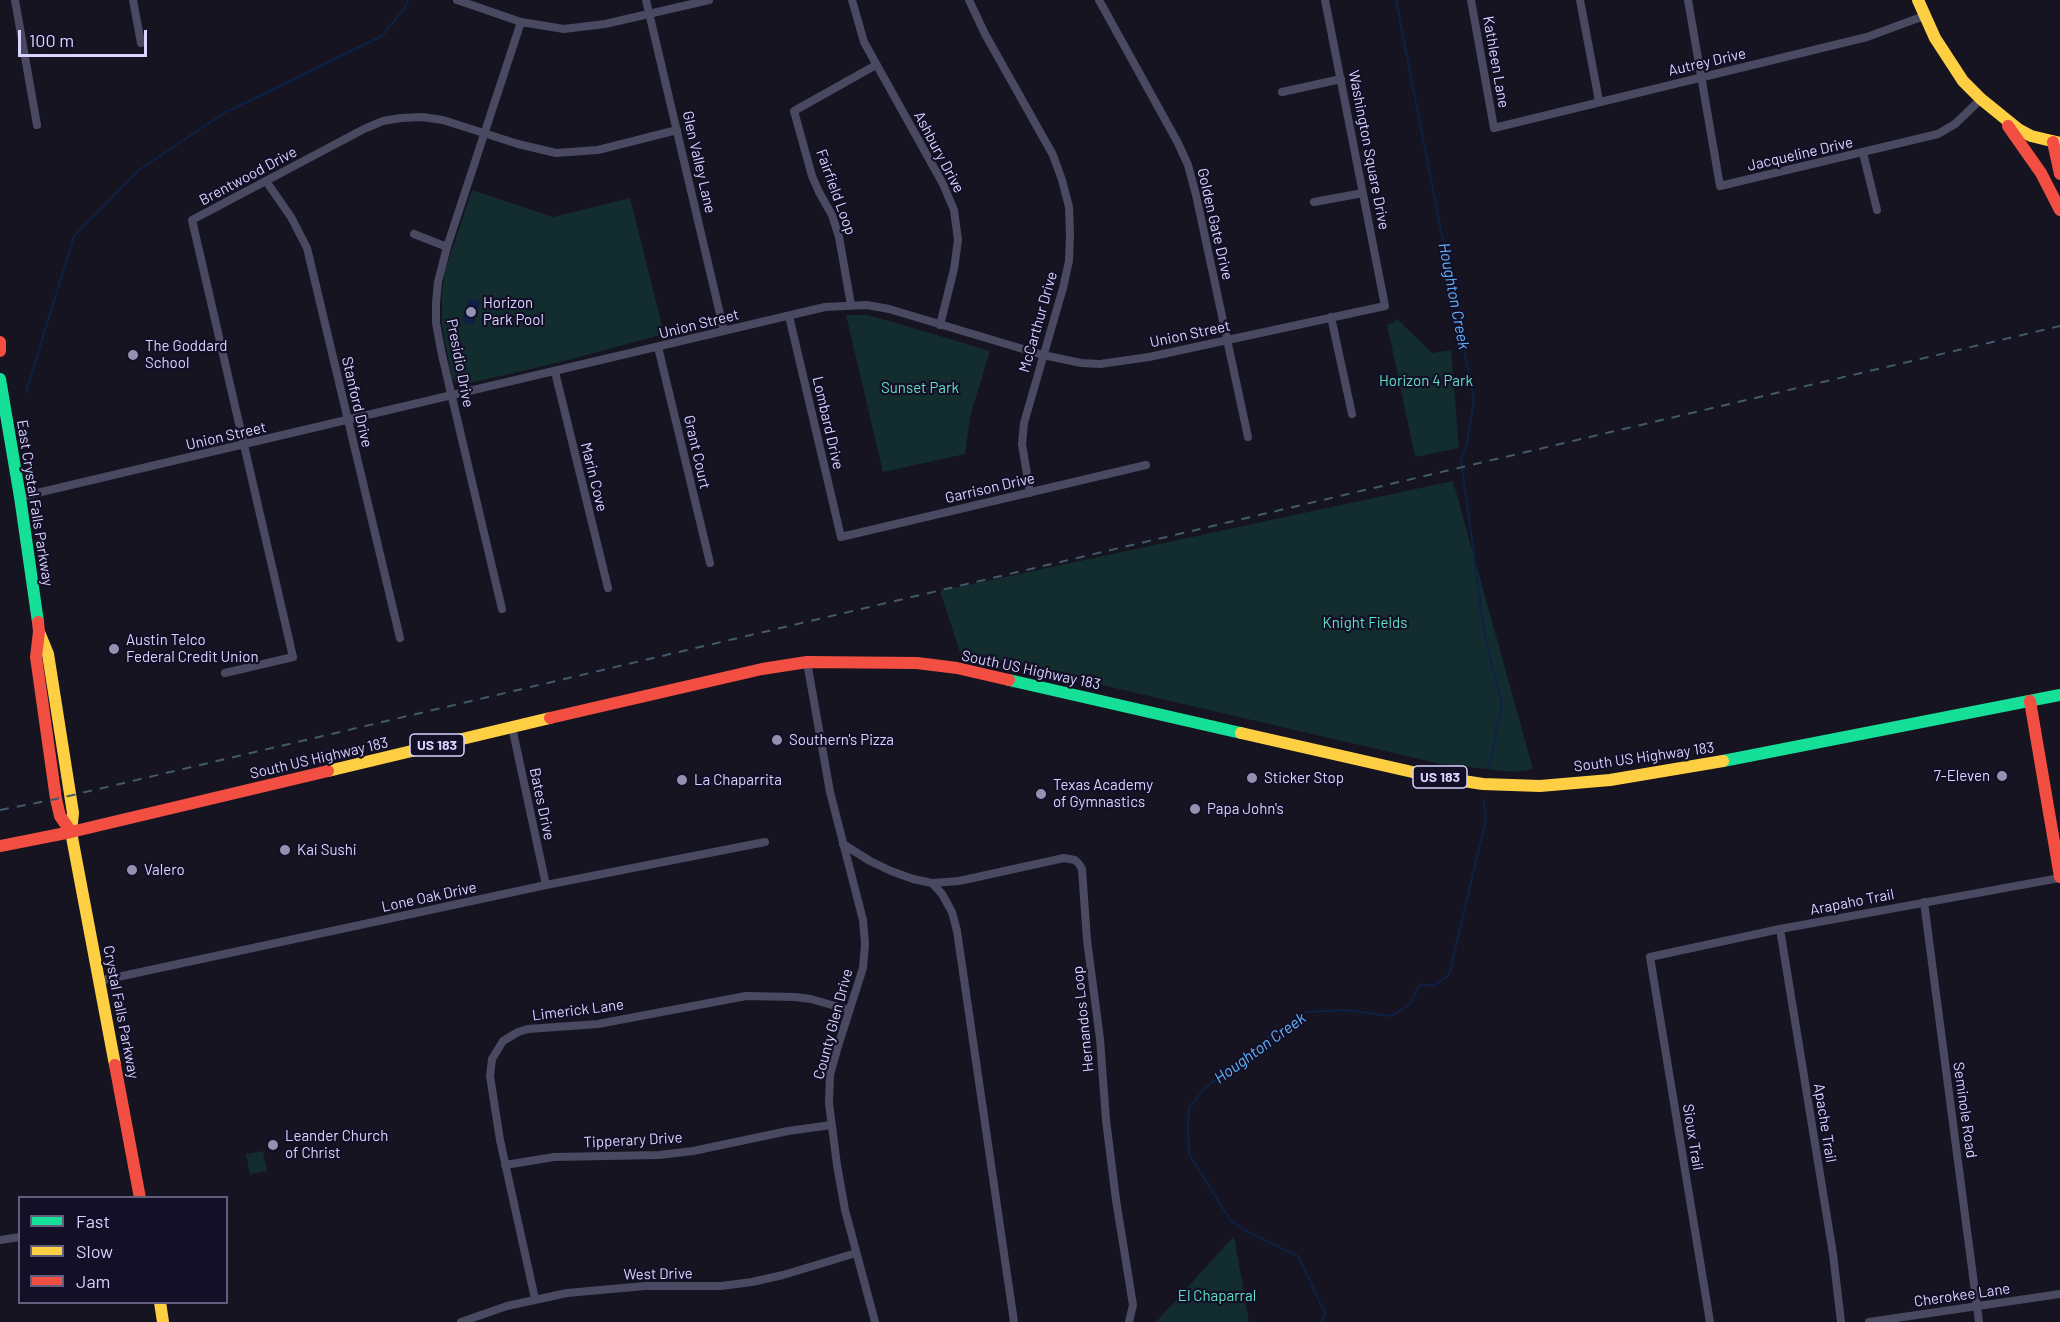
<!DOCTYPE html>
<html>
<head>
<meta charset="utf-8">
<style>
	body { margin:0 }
	#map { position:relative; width:2060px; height:1322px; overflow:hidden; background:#161421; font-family:Barlow,sans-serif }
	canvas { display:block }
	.legend { position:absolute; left:18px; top:1196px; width:210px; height:108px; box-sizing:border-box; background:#130f26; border:2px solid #625e7d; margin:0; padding:8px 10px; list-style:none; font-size:18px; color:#d9d4ff }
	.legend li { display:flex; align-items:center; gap:12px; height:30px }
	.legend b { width:30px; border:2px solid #625e7d }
	.scale { position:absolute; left:18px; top:30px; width:129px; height:27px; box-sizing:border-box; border:3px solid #d9d4ff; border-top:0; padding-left:8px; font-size:18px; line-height:21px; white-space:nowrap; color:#d9d4ff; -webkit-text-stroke:4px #130f26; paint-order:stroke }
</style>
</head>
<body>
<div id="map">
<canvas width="2060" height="1322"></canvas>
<ul class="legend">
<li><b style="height:8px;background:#16e098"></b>Fast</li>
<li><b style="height:8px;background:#ffcf43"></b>Slow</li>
<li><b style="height:8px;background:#f24e42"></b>Jam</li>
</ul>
<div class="scale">100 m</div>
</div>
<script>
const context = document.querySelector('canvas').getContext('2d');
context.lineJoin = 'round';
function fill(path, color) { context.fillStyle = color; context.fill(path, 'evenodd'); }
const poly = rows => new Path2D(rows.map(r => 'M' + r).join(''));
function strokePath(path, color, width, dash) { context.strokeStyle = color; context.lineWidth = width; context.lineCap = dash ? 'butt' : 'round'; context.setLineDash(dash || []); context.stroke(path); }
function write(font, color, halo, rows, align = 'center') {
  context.font = font + ' Barlow,sans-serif'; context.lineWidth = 4.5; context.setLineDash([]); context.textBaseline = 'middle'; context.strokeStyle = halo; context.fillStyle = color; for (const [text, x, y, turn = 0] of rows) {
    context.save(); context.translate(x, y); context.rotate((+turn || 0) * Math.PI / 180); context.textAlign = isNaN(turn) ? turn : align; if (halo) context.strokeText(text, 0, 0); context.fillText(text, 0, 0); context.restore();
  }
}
const green = poly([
	[472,190,553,217,630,198,664,334,557,363,465,384,457,383,452,378,442,326,442,294,445,271],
	[846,315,866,315,886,320,990,351,970,417,965,454,883,472],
	[1397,319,1432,353,1451,350,1459,448,1415,457,1387,324,1393,323],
	[1453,481,1533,769,1514,772,1441,764,960,652,940,591],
	[263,1151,267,1171,250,1174,246,1154],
	[1234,1236,1249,1322,1156,1322]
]);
const water = poly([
	[469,298,480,302,473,325,462,321]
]);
const stream = poly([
	[1396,0,1474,400,1467,443,1461,459,1485,638,1502,704,1489,768],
	[26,392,74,236,139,170,224,113,382,36,404,9,408,0],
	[1321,1322,1325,1313,1298,1256,1246,1231,1231,1221,1189,1154,1188,1123,1189,1108,1204,1089,1273,1033,1306,1012,1345,1010,1391,1016,1409,1005,1420,984,1433,986,1449,975,1486,819,1483,799]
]);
const street = poly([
	[15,0,37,125],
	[133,0,141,43],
	[457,0,521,22,564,29,605,24,709,0],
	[646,0,724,331],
	[852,0,864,42,943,184,954,210,958,240,954,269,940,325],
	[969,0,985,34,1053,155,1062,180,1069,207,1070,234,1069,261,1063,288,1024,423,1022,444,1030,493],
	[1099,0,1178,143,1188,165,1196,195,1248,437],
	[1471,0,1494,128,1867,37,1924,16],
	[1580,0,1599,101],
	[1688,0,1720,186,1938,134,1955,124,1981,99],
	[1282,92,1341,79],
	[1863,153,1877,210],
	[266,181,291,217,307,248,400,638],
	[1314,202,1363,193],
	[414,234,447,247],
	[851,305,839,237,832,215,819,192,812,176,794,111,876,65],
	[789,316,841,537,1146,465],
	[1331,317,1352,414],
	[658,347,710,563],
	[555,372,608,588],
	[20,497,825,307,867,305,889,309,1043,355,1081,363,1100,364,1149,357,1385,306,1325,0],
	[502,609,442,355,436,323,436,303,438,282,447,247,521,22],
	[807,662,830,792,863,920,865,944,863,968,838,1046,830,1075,829,1103,837,1165,845,1210,875,1322],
	[225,673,293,657,192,220,364,129,383,121,401,118,422,117,443,120,518,144,556,153,598,150,677,130],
	[512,727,546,885],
	[843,844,870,861,891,871,913,879,932,883,942,894,952,912,957,931,1014,1322],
	[932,883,959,881,1064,858,1075,860,1079,864,1082,869,1087,940,1100,1039,1106,1120,1116,1200,1133,1305,1129,1322],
	[1924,902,1979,1322],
	[1780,929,1833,1254,1841,1322],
	[99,981,546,885,765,842],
	[505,1165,554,1157,659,1155,693,1151,788,1131,831,1125],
	[0,1240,20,1237],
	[535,1299,500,1140,490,1076,492,1059,503,1041,518,1032,528,1029,598,1024,746,996,795,997,811,999,849,1010],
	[461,1322,507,1306,567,1293,645,1286,721,1286,752,1282,783,1275,856,1253],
	[1710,1322,1650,957,1780,929,2060,878],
	[1869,1322,2060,1294]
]);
const fast = poly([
	[0,379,20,497,38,622],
	[1009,680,1241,733],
	[1723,761,2060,695]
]);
const slow = poly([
	[1918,0,1935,38,1963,81,1981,99,2018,129,2031,136,2060,143],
	[39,632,48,654,73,813,71,832,115,1065],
	[1241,733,1430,776,1483,784,1540,786,1610,780,1723,761],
	[328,771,550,718],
	[160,1302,163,1322]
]);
const jam = poly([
	[2008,126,2041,173,2060,210],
	[2053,142,2060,174],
	[0,342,0,351],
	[38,622,39,632,36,657,56,799,60,816,71,832],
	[2030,701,2060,877],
	[550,718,762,669,807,662,917,663,957,668,1009,680],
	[0,846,71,832,328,771],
	[115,1065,140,1198]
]);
const rail = poly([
	[0,810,56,799,2060,326]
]);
const markers = [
	[471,312,6,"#9591b1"],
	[133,355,6,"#9591b1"],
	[114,649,6,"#9591b1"],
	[777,740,6,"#9591b1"],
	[2002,776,6,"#9591b1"],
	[1252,778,6,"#9591b1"],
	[682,780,6,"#9591b1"],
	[1041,794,6,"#9591b1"],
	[1195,809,6,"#9591b1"],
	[285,850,6,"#9591b1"],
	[132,870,6,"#9591b1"],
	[273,1145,6,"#9591b1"]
];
const shields = [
	[437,745,54],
	[1440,777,54]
];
const shieldNames = [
	["US 183",437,745],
	["US 183",1440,777]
];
const streetNames = [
	["Kathleen Lane",1496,62,80],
	["Autrey Drive",1707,62,-13],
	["Washington Square Drive",1369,150,79],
	["Ashbury Drive",939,152,62],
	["Jacqueline Drive",1800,154,-13],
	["Glen Valley Lane",699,162,77],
	["Brentwood Drive",248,176,-28],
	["Fairfield Loop",836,192,70],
	["Golden Gate Drive",1215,224,77],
	["McCarthur Drive",1038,322,-74],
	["Union Street",699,324,-14],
	["Union Street",1190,334,-12],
	["Presidio Drive",460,363,79],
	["Stanford Drive",357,402,77],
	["Lombard Drive",828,423,77],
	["Union Street",226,436,-13],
	["Grant Court",697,452,77],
	["Marin Cove",594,477,76],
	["Garrison Drive",990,488,-13],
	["East Crystal Falls Parkway",35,503,81],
	["South US Highway 183",1031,670,12],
	["South US Highway 183",1644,757,-8],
	["South US Highway 183",319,758,-13],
	["Bates Drive",542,804,78],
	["Lone Oak Drive",429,897,-12],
	["Arapaho Trail",1852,902,-11],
	["Limerick Lane",578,1010,-7],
	["Crystal Falls Parkway",121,1012,79],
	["Hernandos Loop",1083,1019,-96],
	["County Glen Drive",833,1024,-75],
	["Seminole Road",1965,1110,82],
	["Apache Trail",1825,1123,81],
	["Sioux Trail",1693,1137,81],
	["Tipperary Drive",633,1140,-3],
	["West Drive",658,1274,-1],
	["Cherokee Lane",1962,1295,-8]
];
const poiNames = [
	["Horizon",483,303],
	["Park Pool",483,320],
	["The Goddard",145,346],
	["School",145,363],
	["Austin Telco",126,640],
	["Federal Credit Union",126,657],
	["Southern's Pizza",789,740],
	["7-Eleven",1990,776,"right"],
	["Sticker Stop",1264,778],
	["La Chaparrita",694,780],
	["Texas Academy",1053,785],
	["of Gymnastics",1053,802],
	["Papa John's",1207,809],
	["Kai Sushi",297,850],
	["Valero",144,870],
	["Leander Church",285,1136],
	["of Christ",285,1153]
];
const parkNames = [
	["Horizon 4 Park",1426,381],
	["Sunset Park",920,388],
	["Knight Fields",1365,623],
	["El Chaparral",1217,1296]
];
const waterNames = [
	["Houghton Creek",1454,296,79],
	["Houghton Creek",1260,1048,-36]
];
fill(green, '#132c2d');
fill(water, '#0d2144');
strokePath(stream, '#0d2144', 2);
strokePath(street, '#4a4962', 8);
strokePath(fast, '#16e098', 12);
strokePath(slow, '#ffcf43', 12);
strokePath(jam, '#f24e42', 12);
strokePath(rail, '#43596b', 2, [9, 8]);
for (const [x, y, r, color] of markers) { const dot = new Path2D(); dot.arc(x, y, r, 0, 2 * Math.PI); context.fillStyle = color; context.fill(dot); strokePath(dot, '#130f26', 2); }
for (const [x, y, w] of shields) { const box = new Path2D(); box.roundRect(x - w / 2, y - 11, w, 22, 4.5); context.fillStyle = '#130f26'; context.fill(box); strokePath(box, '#d9d4ff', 1.5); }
write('bold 14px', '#d9d4ff', null, shieldNames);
write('15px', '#d9d4ff', '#130f26', streetNames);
write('15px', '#d9d4ff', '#130f26', poiNames, 'left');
write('15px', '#5fe0c0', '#130f26', parkNames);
write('italic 16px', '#62b6ff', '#130f26', waterNames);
</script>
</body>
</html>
